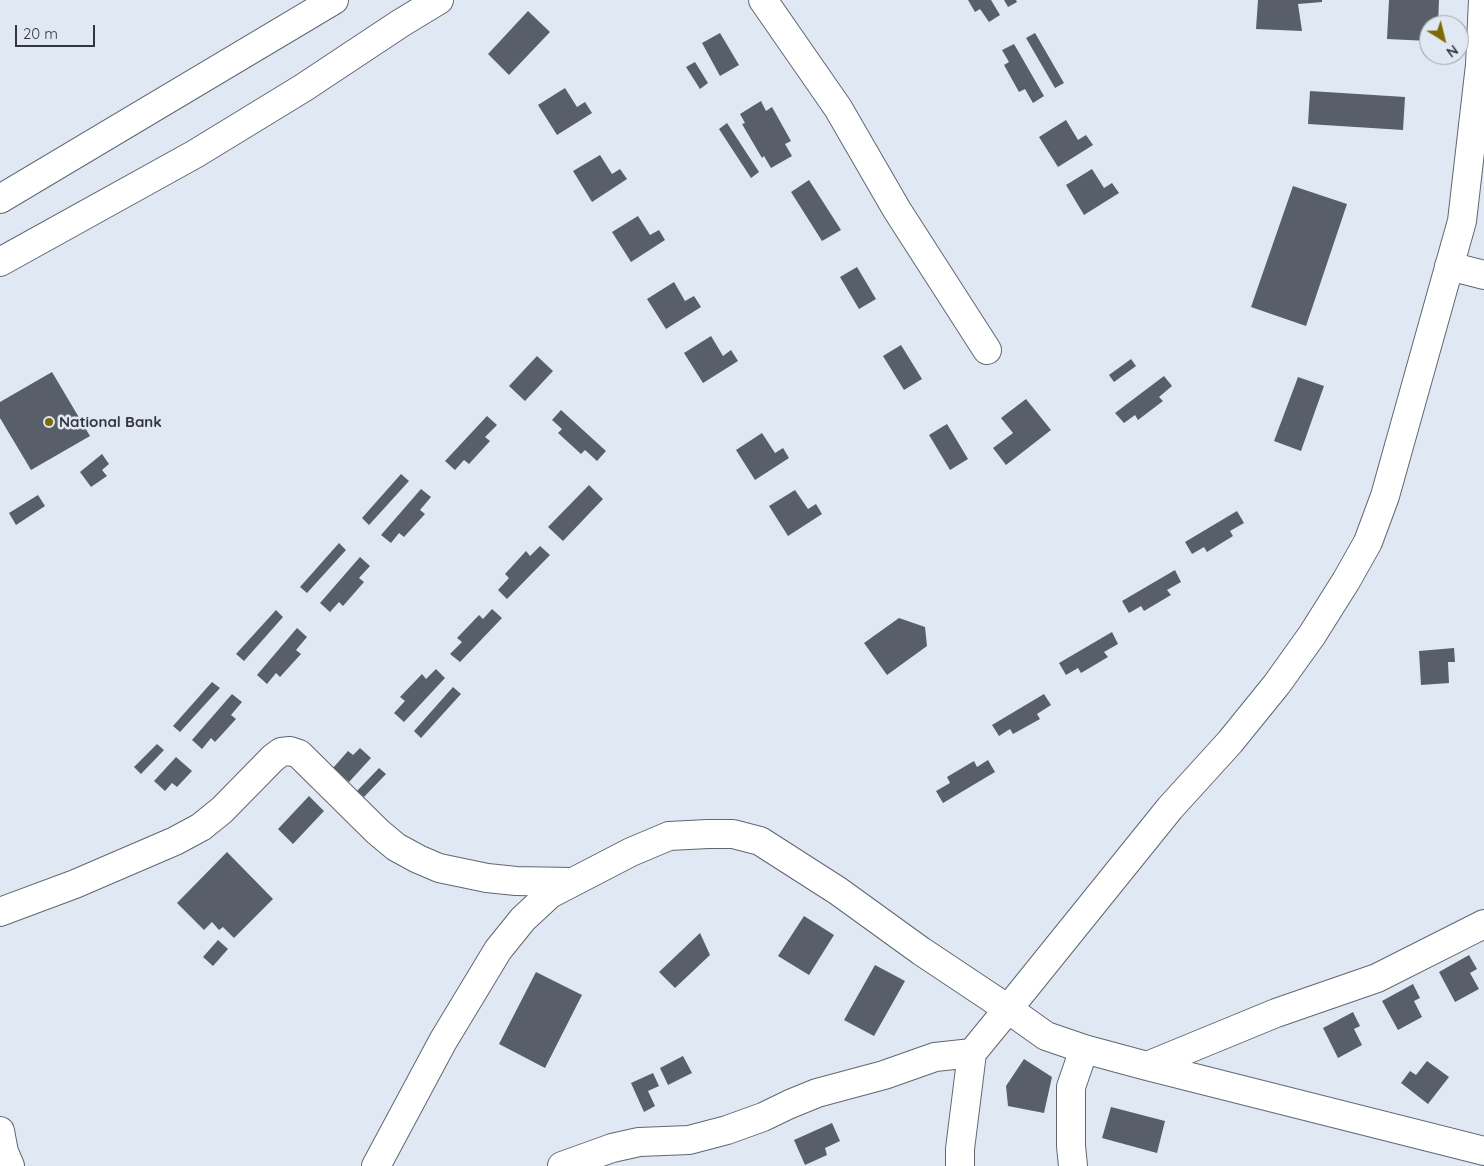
<!DOCTYPE html>
<html>
<head>
<meta charset="utf-8">
<style>
	body { margin:0 }
	#map { position:relative; width:1484px; height:1166px; overflow:hidden; background:#e0e8f3; font-family:Quicksand,sans-serif }
	canvas { display:block }
	.north { position:absolute; left:1419px; top:15px; width:50px; height:50px; box-sizing:border-box; background:#e0e8f3; border:1px solid #9ba1a9; border-radius:50%; rotate:144deg; font-size:14px; font-weight:700; line-height:20px; text-align:center; color:#33363a }
	.north::after { content:''; display:block; margin:auto; width:18px; height:22px; background:#7c6b04; clip-path:polygon(50% 0,100% 100%,50% 72%,0 100%) }
	.scale { position:absolute; left:15px; top:25px; width:80px; height:22px; box-sizing:border-box; border:2px solid #33363a; border-top:0; padding-left:6px; font-size:15px; line-height:18px; white-space:nowrap; color:#33363a; -webkit-text-stroke:4px #e0e8f3; paint-order:stroke }
</style>
</head>
<body>
<div id="map">
<canvas width="1484" height="1166"></canvas>
<div class="north">N</div>
<div class="scale">20 m</div>
</div>
<script>
const context = document.querySelector('canvas').getContext('2d');
context.lineJoin = 'round';
function fill(path, color) { context.fillStyle = color; context.fill(path, 'evenodd'); }
const poly = rows => new Path2D(rows.map(r => 'M' + r).join(''));
function strokePath(path, color, width, dash) { context.strokeStyle = color; context.lineWidth = width; context.lineCap = dash ? 'butt' : 'round'; context.setLineDash(dash || []); context.stroke(path); }
function write(font, color, halo, rows, align = 'center') {
  context.font = font + ' Quicksand,sans-serif'; context.lineWidth = 5; context.setLineDash([]); context.textBaseline = 'middle'; context.strokeStyle = halo; context.fillStyle = color; for (const [text, x, y, turn = 0] of rows) {
    context.save(); context.translate(x, y); context.rotate((+turn || 0) * Math.PI / 180); context.textAlign = isNaN(turn) ? turn : align; if (halo) context.strokeText(text, 0, 0); context.fillText(text, 0, 0); context.restore();
  }
}
const building = poly([
	[968,0,991,0,1000,15,989,22,980,9,975,12],
	[1004,0,1016,0,1017,2,1008,7],
	[1258,0,1322,0,1322,2,1298,4,1302,31,1256,29],
	[1389,0,1439,0,1438,25,1429,25,1429,41,1387,39],
	[528,11,550,32,509,75,488,54],
	[720,33,739,65,720,76,702,43],
	[1035,33,1064,83,1055,88,1026,38],
	[1014,44,1044,96,1033,103,1025,89,1019,92,1004,65,1009,62,1002,50],
	[695,62,708,83,700,89,686,67],
	[565,88,577,107,585,102,592,113,557,135,538,105],
	[1310,91,1405,97,1403,130,1308,124],
	[761,101,766,111,772,107,791,141,785,144,792,156,771,168,764,156,762,158,742,124,745,123,740,114],
	[1066,120,1078,140,1086,135,1093,145,1058,167,1039,137],
	[727,123,759,172,751,178,719,129],
	[600,155,612,174,620,169,627,179,592,202,573,171],
	[1092,169,1104,188,1112,183,1119,193,1084,215,1066,185],
	[809,180,841,230,822,241,791,192],
	[1293,186,1347,204,1306,326,1251,307],
	[638,216,650,235,659,230,665,240,631,262,612,232],
	[857,267,876,299,859,309,840,277],
	[674,282,685,301,694,296,701,307,666,329,647,299],
	[711,336,723,356,731,350,738,361,703,383,684,353],
	[901,345,922,379,904,390,883,356],
	[537,356,553,371,525,401,509,386],
	[1131,359,1136,366,1114,382,1109,375],
	[52,372,90,436,31,470,0,418,0,402],
	[1164,376,1172,386,1159,397,1163,401,1138,420,1135,415,1124,423,1115,413],
	[1298,377,1324,386,1301,451,1274,441],
	[1026,399,1051,430,1006,465,993,448,1013,433,1001,418],
	[561,410,606,451,597,461,585,450,581,454,558,433,562,429,552,420],
	[487,416,497,425,485,437,490,441,469,464,464,460,455,470,445,461],
	[947,424,968,459,950,470,929,435],
	[762,433,775,453,783,448,789,458,755,480,736,450],
	[102,454,109,464,102,470,107,476,91,487,80,472],
	[401,474,409,481,369,525,362,518],
	[589,485,603,499,563,541,548,527],
	[421,489,431,497,420,510,425,514,404,537,399,533,391,543,381,535],
	[795,490,808,509,816,504,822,514,788,536,769,506],
	[38,495,45,506,16,525,9,513],
	[1237,511,1244,523,1230,531,1233,536,1207,552,1204,547,1192,554,1185,542],
	[339,543,346,550,307,593,300,587],
	[540,546,550,555,507,599,498,590,509,578,505,574,526,551,530,556],
	[360,557,370,566,359,578,364,582,343,606,339,602,330,612,320,603],
	[1175,570,1181,582,1167,590,1171,595,1144,611,1141,606,1129,613,1122,601],
	[492,609,502,618,460,662,450,654,462,642,457,638,479,615,483,619],
	[276,610,283,617,244,661,236,654],
	[899,618,925,627,927,646,887,675,864,643],
	[297,628,307,637,296,650,301,654,280,677,276,673,267,684,257,675],
	[1112,632,1118,644,1104,652,1108,657,1081,673,1078,668,1066,675,1059,663],
	[1454,648,1455,662,1448,662,1449,683,1421,685,1419,651],
	[436,669,445,678,404,722,394,713,405,701,400,697,422,674,426,679],
	[212,682,220,688,180,732,173,726],
	[453,687,461,694,421,738,414,731],
	[232,694,242,702,231,715,236,719,215,742,211,738,202,749,192,740],
	[1044,694,1051,705,1037,714,1040,719,1013,734,1010,729,999,736,992,725],
	[157,744,164,750,141,774,134,767],
	[360,748,371,758,349,782,333,768,348,751,353,755],
	[176,757,192,771,177,787,172,783,165,791,154,781],
	[988,760,995,772,943,803,936,791,950,783,947,777,974,761,977,767],
	[379,768,386,774,364,797,357,791],
	[309,796,324,811,293,844,278,829],
	[227,852,273,899,234,938,223,927,219,930,212,922,204,930,177,903],
	[804,916,834,935,809,975,778,956],
	[700,933,710,955,675,988,659,972],
	[218,940,228,949,213,966,203,957],
	[1469,955,1477,969,1470,973,1479,989,1455,1002,1439,972],
	[875,965,905,981,874,1036,844,1020],
	[536,972,582,995,545,1068,499,1044],
	[1413,984,1420,998,1414,1001,1422,1017,1398,1030,1382,1001],
	[1353,1012,1360,1026,1354,1029,1362,1045,1338,1058,1323,1028],
	[683,1056,692,1073,668,1085,660,1068],
	[1024,1059,1052,1077,1044,1113,1008,1106,1006,1086],
	[1427,1061,1449,1077,1428,1104,1401,1083,1410,1071,1416,1075],
	[653,1073,659,1086,648,1091,655,1106,644,1112,631,1083],
	[1111,1107,1165,1121,1157,1153,1102,1138],
	[832,1123,840,1141,825,1148,827,1155,805,1165,794,1140]
]);
const minor = poly([
	[763,0,838,108,897,210,987,350],
	[1483,0,1480,65,1462,221,1385,496,1368,542,1346,581,1312,635,1277,684,1230,742,1170,808,1008,1009,1046,1036,1084,1049,1147,1066,1484,1151],
	[0,262,195,154,303,88,401,23,439,0],
	[1449,266,1484,275],
	[0,912,75,884,175,841,201,827,222,810,273,758,281,752,290,751,299,754,378,832,396,847,418,859,439,868,487,878,516,881,572,882],
	[1147,1066,1276,1013,1377,978,1484,924],
	[0,1131,4,1152,10,1166],
	[376,1166,443,1041,498,950,523,919,550,894,631,852,669,836,708,834,733,834,760,841,838,891,921,951,1008,1009,972,1053,960,1149,960,1166],
	[562,1166,612,1148,639,1142,689,1140,727,1130,763,1117,790,1104,817,1093,884,1075,935,1057,972,1053],
	[1073,1166,1071,1146,1071,1087,1084,1049]
]);
const major = poly([
	[0,199,334,0]
]);
const markers = [
	[49,422,5,"#7c6b04"]
];
const poiNames = [
	["National Bank",59,422]
];
fill(building, '#585f68');
strokePath(minor, '#606771', 30);
strokePath(major, '#606771', 30);
strokePath(minor, '#fff', 28);
strokePath(major, '#fff', 28);
for (const [x, y, r, color] of markers) { const dot = new Path2D(); dot.arc(x, y, r, 0, 2 * Math.PI); context.fillStyle = color; context.fill(dot); strokePath(dot, '#e0e8f3', 2); }
write('bold 15px', '#33363a', '#e0e8f3', poiNames, 'left');
</script>
</body>
</html>
